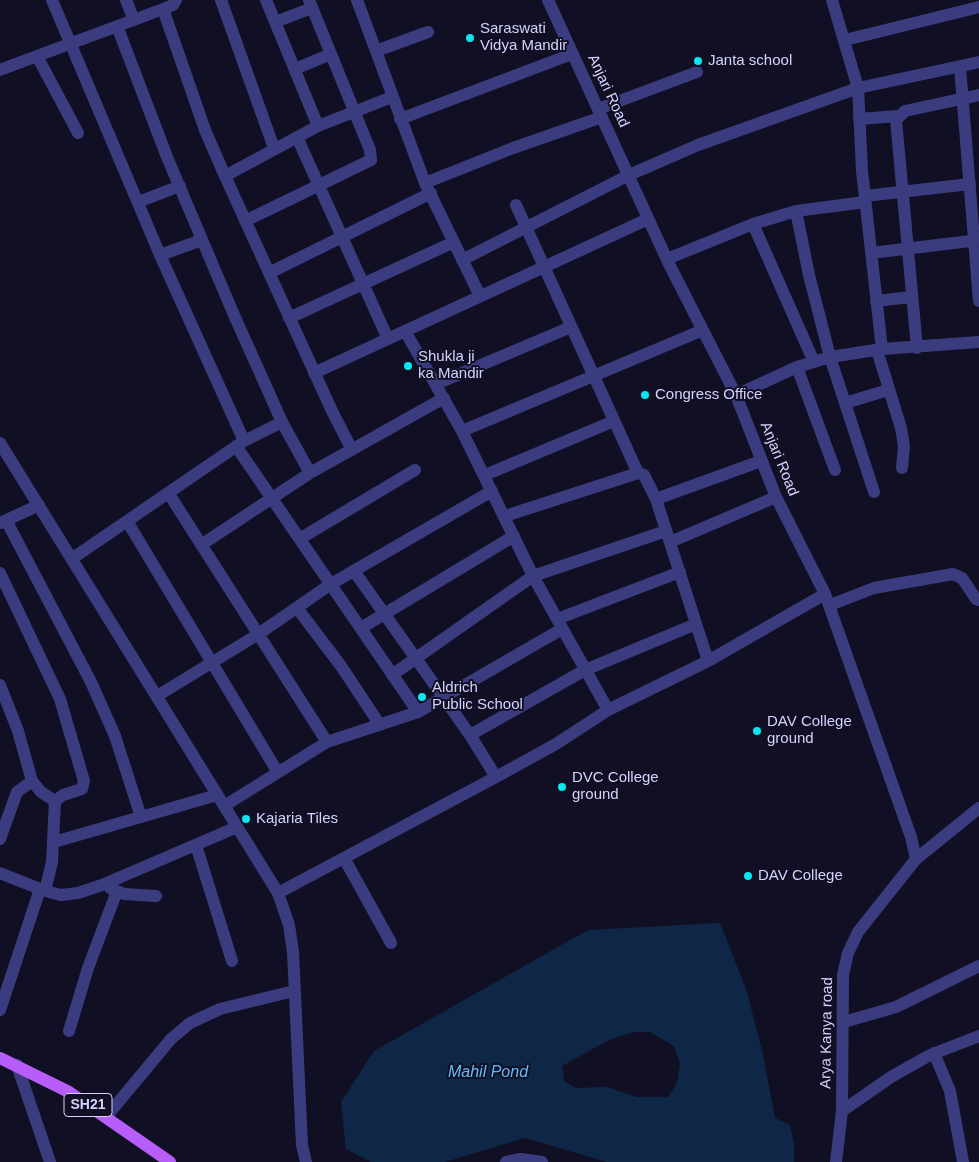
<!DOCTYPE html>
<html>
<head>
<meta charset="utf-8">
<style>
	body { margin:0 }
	canvas { display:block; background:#110f23 }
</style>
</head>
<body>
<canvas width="979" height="1162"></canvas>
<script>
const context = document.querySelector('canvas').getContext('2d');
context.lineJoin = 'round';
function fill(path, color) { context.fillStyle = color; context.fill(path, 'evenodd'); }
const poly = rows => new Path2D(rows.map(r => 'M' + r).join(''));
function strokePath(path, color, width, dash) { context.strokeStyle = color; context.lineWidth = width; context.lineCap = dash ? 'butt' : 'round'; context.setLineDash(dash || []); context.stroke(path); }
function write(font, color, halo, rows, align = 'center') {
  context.font = font + ' Arial,sans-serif'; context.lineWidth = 4; context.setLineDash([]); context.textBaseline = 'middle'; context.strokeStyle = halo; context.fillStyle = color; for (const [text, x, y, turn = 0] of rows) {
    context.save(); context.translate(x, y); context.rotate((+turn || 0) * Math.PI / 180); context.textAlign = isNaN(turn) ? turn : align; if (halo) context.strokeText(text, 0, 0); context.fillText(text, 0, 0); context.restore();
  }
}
const water = poly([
	[720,923,746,989,762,1050,775,1118,790,1125,794,1145,794,1162,607,1162,525,1138,445,1162,371,1162,346,1149,341,1102,374,1051,588,930],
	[633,1032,650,1032,674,1046,680,1064,677,1083,668,1097,636,1097,607,1087,576,1088,564,1081,562,1066,609,1040]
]);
const minor = poly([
	[52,0,160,255,244,441],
	[126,0,134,20],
	[221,0,274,148],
	[266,0,318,126],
	[357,0,425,183,480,296],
	[548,0,669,264,736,395,776,497,825,594,911,837,916,859],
	[832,0,858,88,862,171,882,349],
	[163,9,205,130,225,176,332,411,352,450],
	[275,22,312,8],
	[117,26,167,157,234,315,282,422,310,473],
	[845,40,979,7],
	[376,51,428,32],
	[37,56,78,133],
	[960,67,979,301],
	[295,69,331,54],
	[0,70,163,9,173,5,176,0],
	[598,109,697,72],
	[400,119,572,54],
	[859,119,898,116],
	[297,137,388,339],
	[225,176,318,126,392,97],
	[425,183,513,148,602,117],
	[138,202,180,186],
	[516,205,638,473],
	[796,211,809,275,830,357,874,492],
	[245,221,371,160,370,150,309,0],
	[753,224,814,362],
	[871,253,979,240],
	[160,255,202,240],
	[667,259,753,224,796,211,865,202,865,196,970,184],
	[462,260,629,175,698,145,858,88,979,62],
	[269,273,431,193],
	[876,301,911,297],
	[289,318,454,242],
	[405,331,462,431,533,576,608,710],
	[917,348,896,120,905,111,979,95],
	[877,350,901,428,904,446,902,468],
	[797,367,835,470],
	[314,373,648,219],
	[436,384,571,327],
	[736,395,797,367,830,357,882,349,979,342],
	[845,403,888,390],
	[462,431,703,330],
	[0,443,278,893,289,925,293,952,302,1145,306,1162],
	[236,446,418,712],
	[485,475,614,421],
	[169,494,327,742],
	[656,499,761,461],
	[505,516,638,473,644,475,656,499,708,661],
	[6,520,91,682,115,736,141,817],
	[127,521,277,771],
	[0,523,39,505],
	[301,538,415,470],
	[670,542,776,497],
	[201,545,310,473,444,398],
	[73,558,244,441,282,422],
	[354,571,470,735,496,777],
	[0,573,60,699,84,781,82,789,63,795,55,801,52,862,45,891],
	[830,605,874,588,953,574,962,578,976,599,979,600],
	[297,608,341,666,380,725],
	[557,619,680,572],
	[361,628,514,536],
	[392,675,533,576,666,531],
	[0,685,18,731,32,781,41,792,55,801],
	[157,696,257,635,331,584,492,491],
	[470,735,585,670,696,624],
	[224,806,327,742,418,712,562,629],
	[0,839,17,792,32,781],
	[54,842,217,795],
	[196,845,232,961],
	[344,858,391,943],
	[0,873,45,891,61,895,78,893,102,885,237,827],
	[110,888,124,894,156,896],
	[278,893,496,777,556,744,608,710,708,661,825,594],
	[0,1010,40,889],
	[844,1022,896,1007,979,966],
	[69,1031,88,968,117,891],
	[934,1053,950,1091,963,1162],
	[17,1065,50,1162],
	[842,1111,891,1077,930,1055,979,1036],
	[106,1117,171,1039,190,1023,220,1009,294,991],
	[506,1162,521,1159,542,1162],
	[836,1162,842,1111,843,975,848,953,858,932,916,859,979,808]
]);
const major = poly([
	[0,1058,69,1092,170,1162]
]);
const markers = [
	[470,38,5,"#09e7f3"],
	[698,61,5,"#09e7f3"],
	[408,366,5,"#09e7f3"],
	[645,395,5,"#09e7f3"],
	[422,697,5,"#09e7f3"],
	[757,731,5,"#09e7f3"],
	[562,787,5,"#09e7f3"],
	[246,819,5,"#09e7f3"],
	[748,876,5,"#09e7f3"]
];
const shields = [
	[88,1105,48]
];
const shieldNames = [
	["SH21",88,1105]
];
const poiNames = [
	["Saraswati",480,29],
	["Vidya Mandir",480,46],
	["Janta school",708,61],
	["Shukla ji",418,357],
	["ka Mandir",418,374],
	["Congress Office",655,395],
	["Aldrich",432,688],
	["Public School",432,705],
	["DAV College",767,722],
	["ground",767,739],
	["DVC College",572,778],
	["ground",572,795],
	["Kajaria Tiles",256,819],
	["DAV College",758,876]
];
const streetNames = [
	["Anjari Road",608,91,65],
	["Anjari Road",779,459,68],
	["Arya Kanya road",827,1033,-89]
];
const waterNames = [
	["Mahil Pond",488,1073]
];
fill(water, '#0f2746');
strokePath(minor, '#3b3c80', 12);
strokePath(major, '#b75df9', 12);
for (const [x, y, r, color] of markers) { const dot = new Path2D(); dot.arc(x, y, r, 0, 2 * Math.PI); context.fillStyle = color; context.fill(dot); strokePath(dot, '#110f23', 2); }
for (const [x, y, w] of shields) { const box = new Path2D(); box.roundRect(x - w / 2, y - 11.5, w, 23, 4); context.fillStyle = '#110f23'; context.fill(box); strokePath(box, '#d5d2fd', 1); }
write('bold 14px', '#d5d2fd', null, shieldNames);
write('15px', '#d5d2fd', '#110f23', poiNames, 'left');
write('15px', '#d5d2fd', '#110f23', streetNames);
write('italic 16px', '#64bcfa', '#110f23', waterNames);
</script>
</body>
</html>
